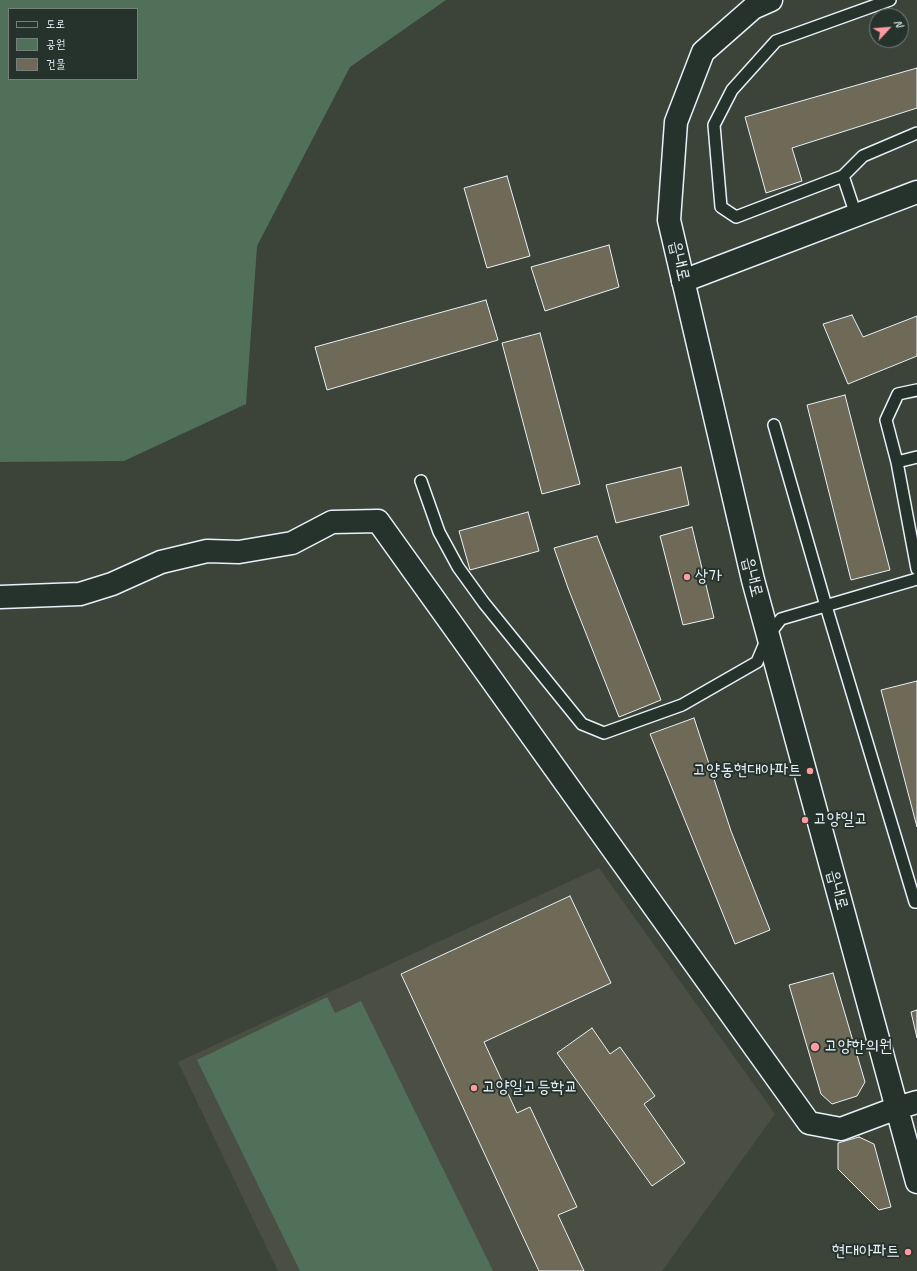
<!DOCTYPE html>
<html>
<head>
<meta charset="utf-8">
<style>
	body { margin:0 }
	#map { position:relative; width:917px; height:1271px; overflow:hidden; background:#3c443a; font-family:Caveat,"Poor Story",sans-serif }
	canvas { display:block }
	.legend { position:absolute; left:8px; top:8px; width:130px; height:72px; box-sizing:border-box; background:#26332d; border:1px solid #747f7e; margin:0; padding:5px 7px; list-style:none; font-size:12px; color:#e8f1f8 }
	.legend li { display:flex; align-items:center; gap:8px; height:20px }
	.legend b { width:20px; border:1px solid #747f7e }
	.north { position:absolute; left:869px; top:8px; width:40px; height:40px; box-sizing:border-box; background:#26332d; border:1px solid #747f7e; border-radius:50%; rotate:64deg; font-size:11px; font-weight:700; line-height:16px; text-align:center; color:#e8f1f8 }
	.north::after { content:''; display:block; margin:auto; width:14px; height:18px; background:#ff9aa2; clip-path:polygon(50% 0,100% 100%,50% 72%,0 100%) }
</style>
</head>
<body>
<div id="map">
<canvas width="917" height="1271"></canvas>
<ul class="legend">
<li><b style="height:5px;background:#26332d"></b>도로</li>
<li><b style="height:11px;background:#507059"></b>공원</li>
<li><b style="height:11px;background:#6e6a57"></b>건물</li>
</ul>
<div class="north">N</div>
</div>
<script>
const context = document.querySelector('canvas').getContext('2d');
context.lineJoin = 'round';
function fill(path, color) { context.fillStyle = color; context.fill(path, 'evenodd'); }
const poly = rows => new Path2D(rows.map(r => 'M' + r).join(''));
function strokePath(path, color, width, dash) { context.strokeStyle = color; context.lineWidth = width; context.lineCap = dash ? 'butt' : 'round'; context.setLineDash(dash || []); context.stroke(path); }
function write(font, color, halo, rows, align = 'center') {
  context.font = font + ' Caveat,"Poor Story",sans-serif'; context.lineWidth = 4; context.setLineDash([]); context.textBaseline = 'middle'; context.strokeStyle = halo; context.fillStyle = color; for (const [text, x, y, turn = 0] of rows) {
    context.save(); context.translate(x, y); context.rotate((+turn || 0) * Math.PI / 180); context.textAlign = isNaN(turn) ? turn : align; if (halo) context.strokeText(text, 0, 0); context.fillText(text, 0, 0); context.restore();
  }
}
const built = poly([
	[599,868,775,1114,662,1271,278,1271,178,1062]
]);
const green = poly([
	[0,0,446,0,350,67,257,246,246,404,124,461,0,462],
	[9,9,137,9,137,79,9,79],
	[327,997,335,1013,361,1001,493,1271,300,1271,197,1060]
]);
const building = poly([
	[917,68,917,108,792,148,802,181,766,193,745,117,917,68],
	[507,176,530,256,487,268,464,188,507,176],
	[609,245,619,287,545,311,531,267,609,245],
	[486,300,498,340,327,390,315,347,486,300],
	[852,315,863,337,917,316,917,356,848,384,823,324,852,315],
	[540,333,580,484,542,494,502,343,540,333],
	[845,395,890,570,851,580,807,405,845,395],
	[681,467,689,505,616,523,606,485,681,467],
	[528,512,539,551,470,570,459,531,528,512],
	[692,527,714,618,683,625,660,536,692,527],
	[597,536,661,700,619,717,568,588,554,548,597,536],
	[917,681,917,827,881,690,917,681],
	[694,718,731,831,770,930,735,944,650,734,694,718],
	[570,896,611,983,484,1042,517,1113,530,1107,577,1207,558,1215,584,1271,539,1271,401,974,570,896],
	[833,973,865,1082,857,1096,832,1104,821,1094,789,985,833,973],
	[917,1010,917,1038,911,1012,917,1010],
	[592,1028,610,1054,620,1047,655,1096,644,1104,685,1163,652,1186,557,1053,592,1028],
	[859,1137,874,1144,891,1207,879,1210,838,1169,838,1143,859,1137]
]);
const service = poly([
	[890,0,776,41,732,90,714,125,721,207,736,217,843,176,863,156,917,133],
	[843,176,856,215],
	[917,390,898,394,886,420,897,462,917,569],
	[774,425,826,606,915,902,917,902],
	[897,462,917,457],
	[421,481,439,532,458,567,484,603,582,724,604,733,682,705,757,662,768,636,781,619,917,579]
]);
const minor = poly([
	[683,281,917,192],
	[0,597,80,594,112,584,161,562,207,551,239,552,292,543,332,522,378,521,809,1123,841,1129,897,1108]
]);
const tertiary = poly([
	[771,0,753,8,703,52,676,122,669,220,753,580,917,1182],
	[897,1108,917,1102]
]);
const markers = [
	[687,577,4,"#ff9aa2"],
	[810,771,4,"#ff9aa2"],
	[805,820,4,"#ff9aa2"],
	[815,1047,5,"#ff9aa2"],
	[474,1088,4,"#ff9aa2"],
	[908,1252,4,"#ff9aa2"]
];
const streetNames = [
	["읍내로",679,261,77],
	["읍내로",752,577,76],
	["읍내로",837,890,75]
];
const poiNames = [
	["상가",695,577],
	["고양동현대아파트",802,771,"right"],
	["고양일고",813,820],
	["고양한의원",824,1047],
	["고양일고등학교",482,1088],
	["현대아파트",900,1252,"right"]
];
fill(built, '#4b4f43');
fill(green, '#507059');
fill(building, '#6e6a57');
strokePath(building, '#e8f1f8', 1);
strokePath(service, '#e8f1f8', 14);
strokePath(minor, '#e8f1f8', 25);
strokePath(tertiary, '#e8f1f8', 25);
strokePath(service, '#26332d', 11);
strokePath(minor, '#26332d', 22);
strokePath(tertiary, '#26332d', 22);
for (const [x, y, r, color] of markers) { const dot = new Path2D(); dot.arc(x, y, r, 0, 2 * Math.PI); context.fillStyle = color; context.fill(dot); strokePath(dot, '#26332d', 1.5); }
write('17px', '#e8f1f8', '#26332d', streetNames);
write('17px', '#e8f1f8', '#26332d', poiNames, 'left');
</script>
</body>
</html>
